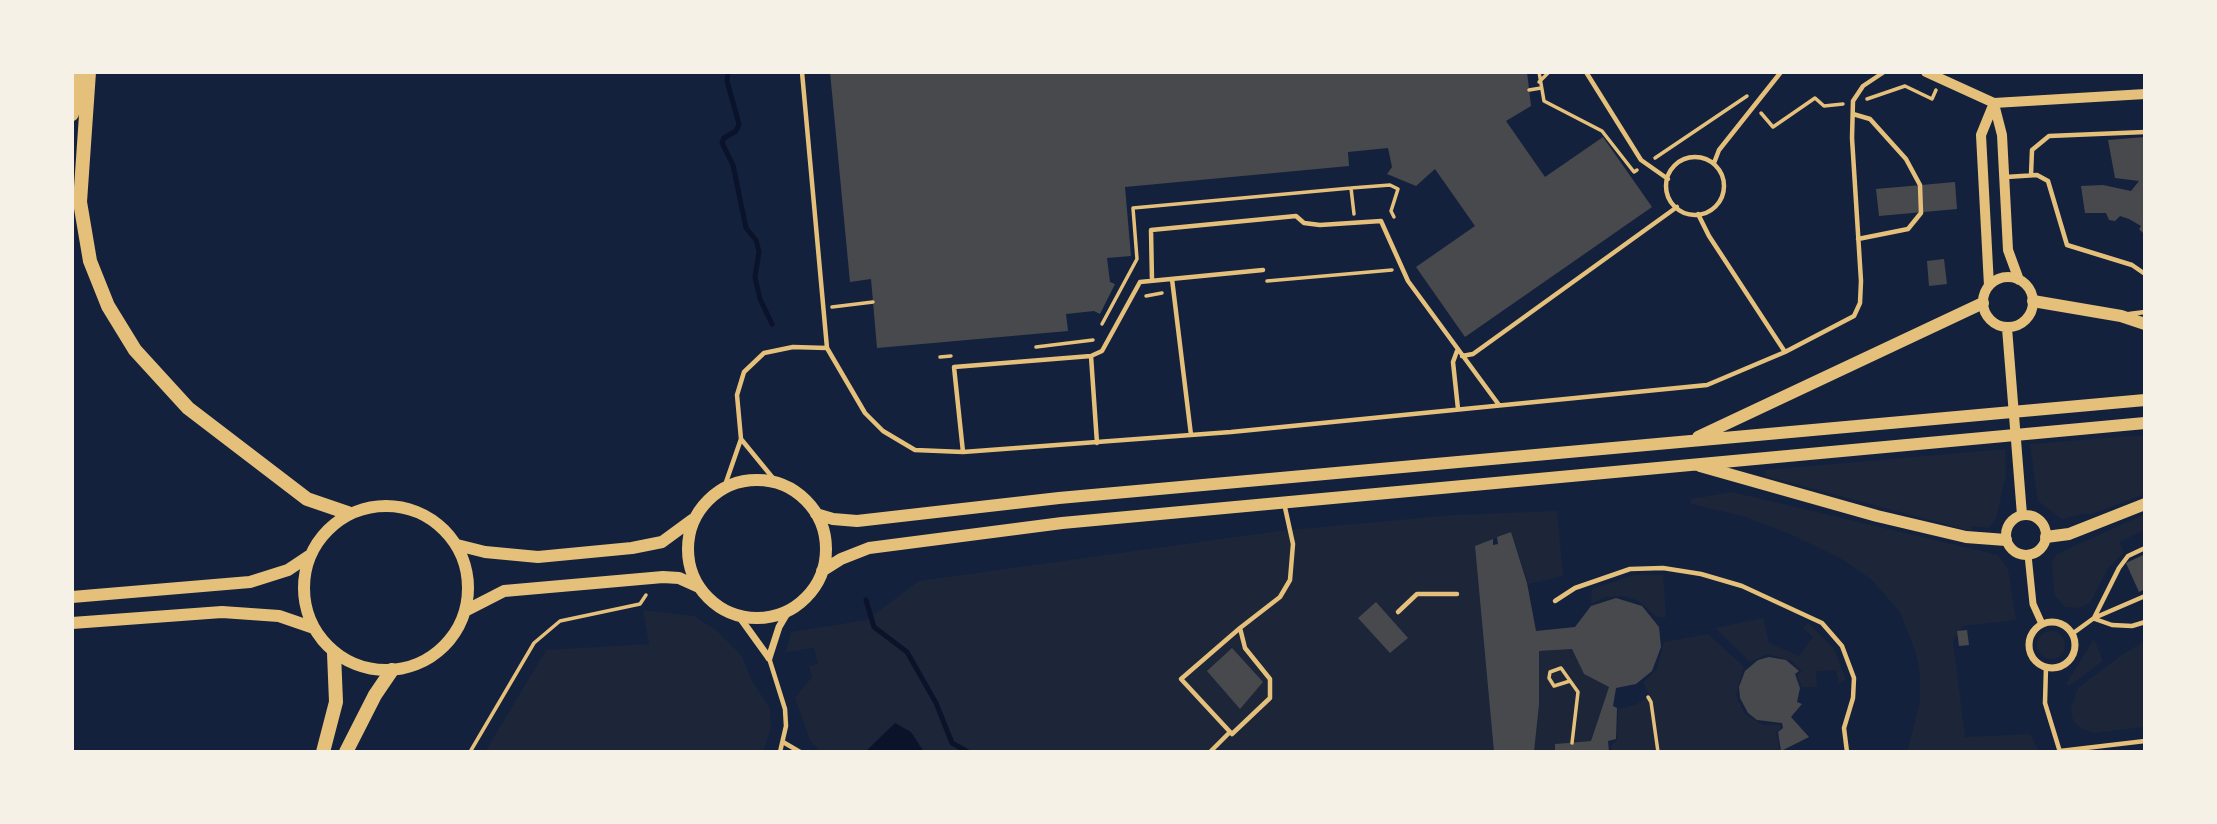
<!DOCTYPE html>
<html>
<head>
<meta charset="utf-8">
<style>
	body { margin:0 }
	#map { position:relative; width:2217px; height:824px; overflow:hidden; background:#14213d; font-family:"DejaVu Sans",sans-serif }
	canvas { display:block }
	.frame { position:absolute; inset:0; border:74px solid #f6f1e7; pointer-events:none }
</style>
</head>
<body>
<div id="map">
<canvas width="2217" height="824"></canvas>
<div class="frame"></div>
</div>
<script>
const context = document.querySelector('canvas').getContext('2d');
context.lineJoin = 'round';
function fill(path, color) { context.fillStyle = color; context.fill(path, 'evenodd'); }
const poly = rows => new Path2D(rows.map(r => 'M' + r).join(''));
function strokePath(path, color, width, dash) { context.strokeStyle = color; context.lineWidth = width; context.lineCap = dash ? 'butt' : 'round'; context.setLineDash(dash || []); context.stroke(path); }
const green = poly([
	[2145,435,2145,494,2089,515,2086,513,2062,519,2038,501,2030,444],
	[2005,449,2006,475,1996,518,1989,528,1972,526,1971,531,1765,476,1765,470],
	[1732,492,1998,555,2008,569,2016,620,1963,626,1953,641,1965,737,2030,734,2039,752,1907,752,1920,702,1920,674,1916,653,1900,612,1871,579,1840,558,1790,534,1742,516,1691,504,1691,499],
	[1557,511,1563,576,1528,584,1511,532,1475,546,1494,752,821,752,810,740,795,698,812,677,809,666,818,664,814,648,786,652,791,632,867,620,919,581,1279,531,1454,515],
	[2145,514,2145,530,2119,542,2124,552,2108,568,2090,603,2079,608,2065,607,2054,594,2052,561,2057,554],
	[1634,575,1663,575,1666,617,1657,617,1637,600,1622,596,1606,597,1591,604,1592,589],
	[643,610,694,616,717,631,742,656,751,679,770,709,771,728,763,752,485,752,546,650,649,644],
	[1763,618,1769,643,1799,656,1813,637,1803,628,1808,623,1834,649,1846,679,1839,683,1836,670,1816,671,1817,687,1802,687,1797,675,1802,672,1792,661,1767,654,1750,662,1715,628],
	'2037 645a14 14 0 1 1 28 0a14 14 0 1 1-28 0Z',
	[1708,634,1744,667,1736,695,1744,713,1763,725,1780,725,1781,729,1776,732,1780,752,1612,752,1611,745,1617,740,1618,709,1635,705,1650,696,1643,683,1657,668,1664,642],
	[2094,639,2103,661,2069,686,2066,684],
	[2145,641,2145,727,2094,733,2082,729,2073,721,2071,708,2078,688,2123,654],
	[1572,649,1584,674,1609,687,1591,741,1555,744,1555,752,1534,752,1539,705,1539,651]
]);
const water = poly([
	[895,723,911,732,924,752,865,752]
]);
const stream = poly([
	[728,72,727,81,739,124,736,131,724,138,722,143,733,165,746,228,756,240,759,252,755,277,760,299,772,324],
	[866,600,874,627,907,652,936,703,952,743,968,752]
]);
const building = poly([
	[830,72,1527,72,1531,106,1506,121,1545,177,1603,137,1652,207,1465,337,1416,267,1475,226,1435,169,1416,186,1387,174,1392,167,1388,148,1348,152,1349,166,1125,187,1131,256,1107,258,1110,282,1115,284,1100,314,1094,311,1066,314,1068,331,877,348,871,279,850,282],
	[2145,137,2145,235,2139,229,2141,226,2129,219,2120,216,2115,221,2109,220,2106,213,2085,213,2081,186,2103,185,2131,191,2139,181,2115,178,2108,140],
	[1955,182,1957,209,1879,216,1876,189],
	[1944,259,1947,284,1929,286,1927,261],
	[1511,532,1527,583,1536,631,1575,627,1591,606,1616,598,1642,606,1659,627,1661,647,1652,671,1636,684,1616,688,1613,706,1617,708,1616,739,1608,741,1609,752,1555,752,1555,744,1591,741,1609,687,1584,674,1572,649,1539,651,1539,705,1534,752,1494,752,1475,546,1493,539,1493,545,1498,544,1497,537],
	[2145,554,2145,589,2139,592,2126,563],
	[1376,602,1408,638,1390,653,1358,618],
	[1967,630,1969,645,1959,646,1957,631],
	[1232,648,1263,682,1240,709,1207,671],
	[1769,657,1786,660,1799,671,1795,674,1800,688,1797,702,1802,704,1791,717,1809,737,1781,751,1778,732,1783,728,1782,723,1757,720,1748,713,1740,698,1739,687,1745,671,1758,660]
]);
const path = poly([
	[1539,72,1544,101,1602,131,1634,172,1637,170],
	[1539,82,1549,72],
	[1529,90,1541,88],
	[1867,99,1905,86,1932,99,1936,90],
	[1761,113,1773,127,1815,98,1824,106,1843,104],
	[1655,158,1747,96],
	[1354,214,1351,188,1390,185,1398,189,1391,211,1394,217],
	[1267,281,1392,270],
	[1146,296,1162,293],
	[832,307,873,302],
	[1102,324,1137,259,1133,208,1351,188],
	[1036,347,1093,340],
	[940,357,951,356],
	[1570,681,1554,686,1549,678,1550,672,1561,668,1578,692,1572,743],
	[1648,697,1651,702,1658,752],
	[470,752,534,643,560,621,640,604,646,595]
]);
const service = poly([
	[802,72,827,348,865,413,883,431,915,450,963,452,1231,432,1707,385,1785,352,1854,316,1860,303,1861,281,1852,138,1853,101,1863,86,1884,72],
	[1586,72,1641,160,1668,179],
	[1853,114,1870,119,1906,159,1920,185,1921,213,1908,229,1858,239],
	'1666 186a29 29 0 1 1 58 0a29 29 0 1 1-58 0Z',
	[1714,163,1719,150,1781,72],
	[2031,175,2032,150,2049,136,2145,132],
	[2006,177,2037,175,2048,181,2067,245,2132,265,2145,274],
	[1698,214,1709,236,1785,352],
	[1172,279,1191,435],
	[1152,281,1151,230,1296,216,1304,223,1320,225,1381,221,1408,281,1499,405],
	[2129,314,2145,312],
	[1457,351,1453,362,1458,409],
	[1091,356,1097,443],
	[1462,356,1473,354,1677,207],
	[741,439,777,483],
	[963,452,954,367,1091,356,1102,351,1140,282,1263,270],
	[724,488,741,439,737,395,744,372,764,353,793,347,827,348],
	[1555,601,1575,588,1630,569,1663,568,1701,574,1742,586,1822,623,1842,646,1854,678,1853,698,1844,728,1847,752],
	[1398,612,1417,594,1457,594],
	[2094,618,2119,568,2128,556,2145,548],
	[2095,619,2112,625,2132,626,2145,622],
	[1240,628,1245,648,1270,679,1270,698,1232,734,1181,679,1240,628,1280,597,1290,580,1293,544,1284,503],
	[2072,634,2094,618,2145,596],
	[769,658,785,709,786,726,780,752],
	[2046,667,2045,703,2060,752],
	[783,742,800,752],
	[2060,751,2145,741],
	[1210,752,1230,732]
]);
const minor = poly([
	[2028,555,2033,604,2042,624],
	[738,615,769,658],
	'2029 645a23 23 0 1 1 46 0a23 23 0 1 1-46 0Z',
	[769,658,779,627,789,610]
]);
const tertiary = poly([
	[1926,72,1994,103,2145,94],
	[1994,104,2002,135,2008,250,2019,280],
	'1983 302a25 25 0 1 1 50 0a25 25 0 1 1-50 0Z',
	[1989,286,1981,135,1994,103],
	[2007,328,2022,515],
	'2006 535a20 20 0 1 1 40 0a20 20 0 1 1-40 0Z'
]);
const primary = poly([
	[2033,301,2121,316,2145,324],
	[1698,437,1983,303],
	[1700,466,1877,516,1966,537,2006,540],
	'688 549a69 69 0 1 1 138 0a69 69 0 1 1-138 0Z',
	'304 588a82 82 0 1 1 164 0a82 82 0 1 1-164 0Z',
	[816,514,833,519,857,521,1059,498,2145,400],
	[2046,537,2069,534,2145,504],
	[457,545,485,552,538,557,632,548,662,542,692,520],
	[822,571,841,559,869,548,1062,523,2145,423],
	[72,597,250,582,288,570,309,556],
	[465,611,504,591,663,577,679,578,699,587],
	[72,623,222,612,279,616,314,628]
]);
const trunk = poly([
	[89,72,80,202,90,261,108,306,135,350,188,408,307,499,348,513],
	[72,114,77,72],
	[323,752,336,702,334,653],
	[346,752,375,695,392,670]
]);
fill(green, '#1d2539');
fill(water, '#0b132b');
strokePath(stream, '#0b132b', 5);
fill(building, '#48494c');
strokePath(path, '#e5c07b', 3.5);
strokePath(service, '#e5c07b', 4.5);
strokePath(minor, '#e5c07b', 7);
strokePath(tertiary, '#e5c07b', 10);
strokePath(primary, '#e5c07b', 12);
strokePath(trunk, '#e5c07b', 14);
</script>
</body>
</html>
